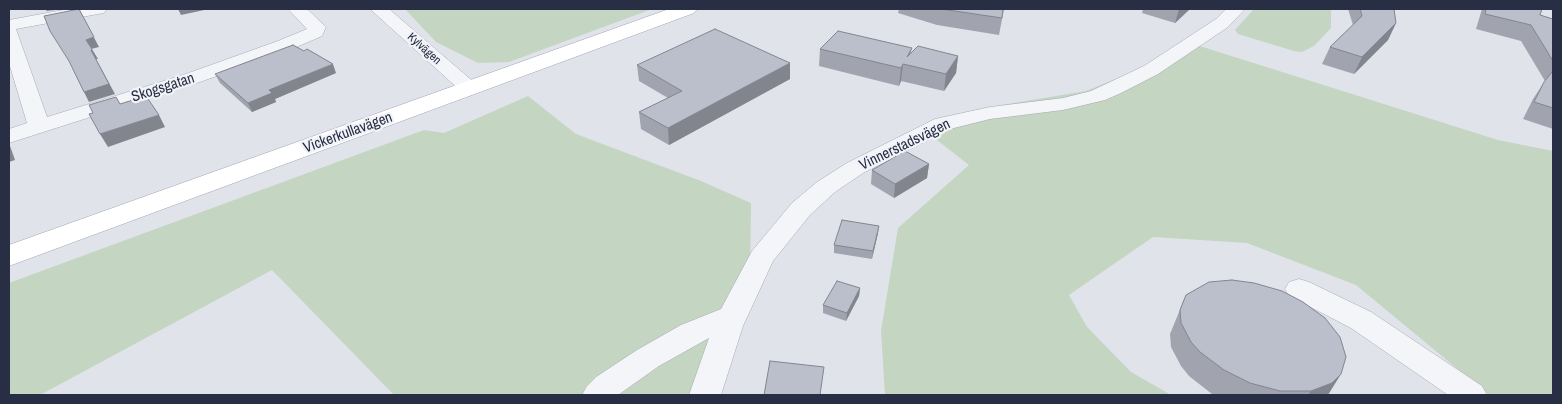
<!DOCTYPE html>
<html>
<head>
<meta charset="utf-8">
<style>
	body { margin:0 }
	#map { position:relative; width:1562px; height:404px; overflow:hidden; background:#e1e3eb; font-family:"Archivo Narrow",sans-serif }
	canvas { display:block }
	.frame { position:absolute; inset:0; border:10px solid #282e43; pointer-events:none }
</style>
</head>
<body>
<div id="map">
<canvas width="1562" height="404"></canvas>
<div class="frame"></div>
</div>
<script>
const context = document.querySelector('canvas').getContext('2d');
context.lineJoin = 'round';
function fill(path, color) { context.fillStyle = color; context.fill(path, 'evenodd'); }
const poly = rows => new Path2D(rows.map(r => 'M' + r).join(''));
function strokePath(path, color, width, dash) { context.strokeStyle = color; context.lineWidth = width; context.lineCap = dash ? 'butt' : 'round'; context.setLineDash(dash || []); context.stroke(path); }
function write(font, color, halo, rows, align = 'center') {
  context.font = font + ' "Archivo Narrow",sans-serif'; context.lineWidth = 4.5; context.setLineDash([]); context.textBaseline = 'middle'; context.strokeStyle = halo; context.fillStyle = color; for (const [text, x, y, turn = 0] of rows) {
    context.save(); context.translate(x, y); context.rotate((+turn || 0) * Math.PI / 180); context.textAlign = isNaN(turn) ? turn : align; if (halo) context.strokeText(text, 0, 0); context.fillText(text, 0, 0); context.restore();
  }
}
const green = poly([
	[405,9,652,9,509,62,478,63,436,42],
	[1254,9,1331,9,1331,28,1314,46,1302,52,1294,51,1238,34,1235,30],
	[1187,42,1498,140,1553,151,1553,395,1489,395,1356,285,1247,243,1153,237,1069,295,1087,327,1131,372,1171,395,885,395,881,331,898,228,969,165,924,130,984,108,1086,91,1150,65],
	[528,96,576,134,701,181,751,203,750,280,702,395,394,395,272,270,40,395,9,395,9,283,424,130,444,133]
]);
const minor = poly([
	[69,9,107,9,104,13,98,14,16,29,47,117,183,75,278,41,307,29,288,9,307,9,326,27,322,36,292,49,197,83,9,143,9,129,27,123,9,63,9,20,69,9],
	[370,9,389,9,476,84,479,88,476,92,469,94,462,92,370,9],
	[1226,9,1245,9,1228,27,1158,74,1121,93,1105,100,1063,110,990,119,950,129,863,173,835,192,810,215,773,261,743,326,721,395,689,395,709,338,659,366,618,395,582,395,587,386,596,377,637,350,681,325,721,309,752,251,792,203,817,182,847,163,935,119,990,107,1063,98,1091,91,1144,66,1216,19,1226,9],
	[1299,279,1309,282,1371,312,1482,386,1487,395,1448,395,1351,328,1289,296,1285,289,1289,282,1299,279]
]);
const major = poly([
	[669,9,697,9,694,13,9,266,9,245,669,9]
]);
const wall = poly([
	[899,9,1004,9,999,35,937,25,898,13],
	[1143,9,1190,9,1175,23,1142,13],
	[1348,9,1394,9,1396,23,1388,40,1354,74,1322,64,1330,47,1353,25],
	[1482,9,1542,9,1540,15,1553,19,1553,129,1523,119,1533,99,1545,81,1521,41,1476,29],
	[912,48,911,52,958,56,956,73,944,91,901,81,899,86,819,66,820,49],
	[637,65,790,79,669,145,641,129,639,112,668,98,639,81],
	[336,73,275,99,276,102,252,112,220,83,215,74],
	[929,164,927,178,894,198,871,184,872,170],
	[878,233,872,259,834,253,834,245],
	[860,288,859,296,846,321,823,313,823,305],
	[1186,295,1328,395,1214,395,1212,394,1189,376,1181,366,1171,347,1170,334]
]);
const shadedWall = poly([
	[45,9,63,9,47,11],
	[79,9,99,47,91,49,86,40],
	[178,9,209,9,181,15],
	[1179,9,1190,9,1175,23],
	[1396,23,1388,40,1354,74,1362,57],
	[92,49,98,59,96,59,115,94,89,102,84,92,91,50],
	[958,56,956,73,944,91,946,74],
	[790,63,790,79,669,145,668,128],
	[333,64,336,73,275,99,276,102,252,112,248,103,269,90],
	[903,64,901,81,899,86,901,68],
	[159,115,165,127,108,147,100,134],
	[9,143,15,160,9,162],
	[929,164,927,178,894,198,895,184],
	[879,226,878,233,872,259,873,251],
	[860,288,859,296,846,321,847,313],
	[1341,374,1328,395,1308,395,1311,391]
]);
const building = poly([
	[79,9,94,37,86,40,92,49,91,50,109,84,84,92,69,61,50,31,44,16,79,9],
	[941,9,1003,9,1002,18,941,9],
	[1360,9,1394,9,1396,23,1362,57,1330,47,1362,16,1360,9],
	[1486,9,1542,9,1540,15,1553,19,1553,61,1531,25,1485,14,1486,9],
	[715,29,790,63,668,128,639,112,682,91,637,65,715,29],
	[838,31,912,48,907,57,918,46,958,56,946,74,903,64,901,68,820,49,838,31],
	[293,45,304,51,307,49,333,64,269,90,272,93,248,103,215,74,293,45],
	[1553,71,1553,108,1534,102,1544,82,1553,71],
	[146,96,159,115,100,134,89,114,93,113,89,105,116,97,120,104,146,96],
	[905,151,929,164,895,184,872,170,905,151],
	[842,220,879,226,873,251,834,245,842,220],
	[1232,280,1254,283,1282,291,1303,302,1325,318,1340,337,1346,357,1341,374,1332,383,1311,391,1280,391,1250,383,1224,370,1200,352,1191,342,1181,323,1180,310,1186,295,1209,282,1232,280],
	[837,281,860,288,847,313,823,305,837,281],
	[770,361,824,367,820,395,764,395,770,361]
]);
const farStreetnames = [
	["Kylvägen",424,49,42]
];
const streetNames = [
	["Skogsgatan",163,88,-18],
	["Vickerkullavägen",348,133,-20],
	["Vinnerstadsvägen",905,145,-26]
];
fill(green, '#c4d5c1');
strokePath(minor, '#a6a9b5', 1);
strokePath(major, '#9fa5b7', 1);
fill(minor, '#f4f5f8');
fill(major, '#fff');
fill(wall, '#a1a3af');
fill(shadedWall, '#83858e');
fill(building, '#bbbecb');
strokePath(building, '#83858e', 1);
write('12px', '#282e43', '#f1f3f8', farStreetnames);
write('15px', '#282e43', '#f1f3f8', streetNames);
</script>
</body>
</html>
